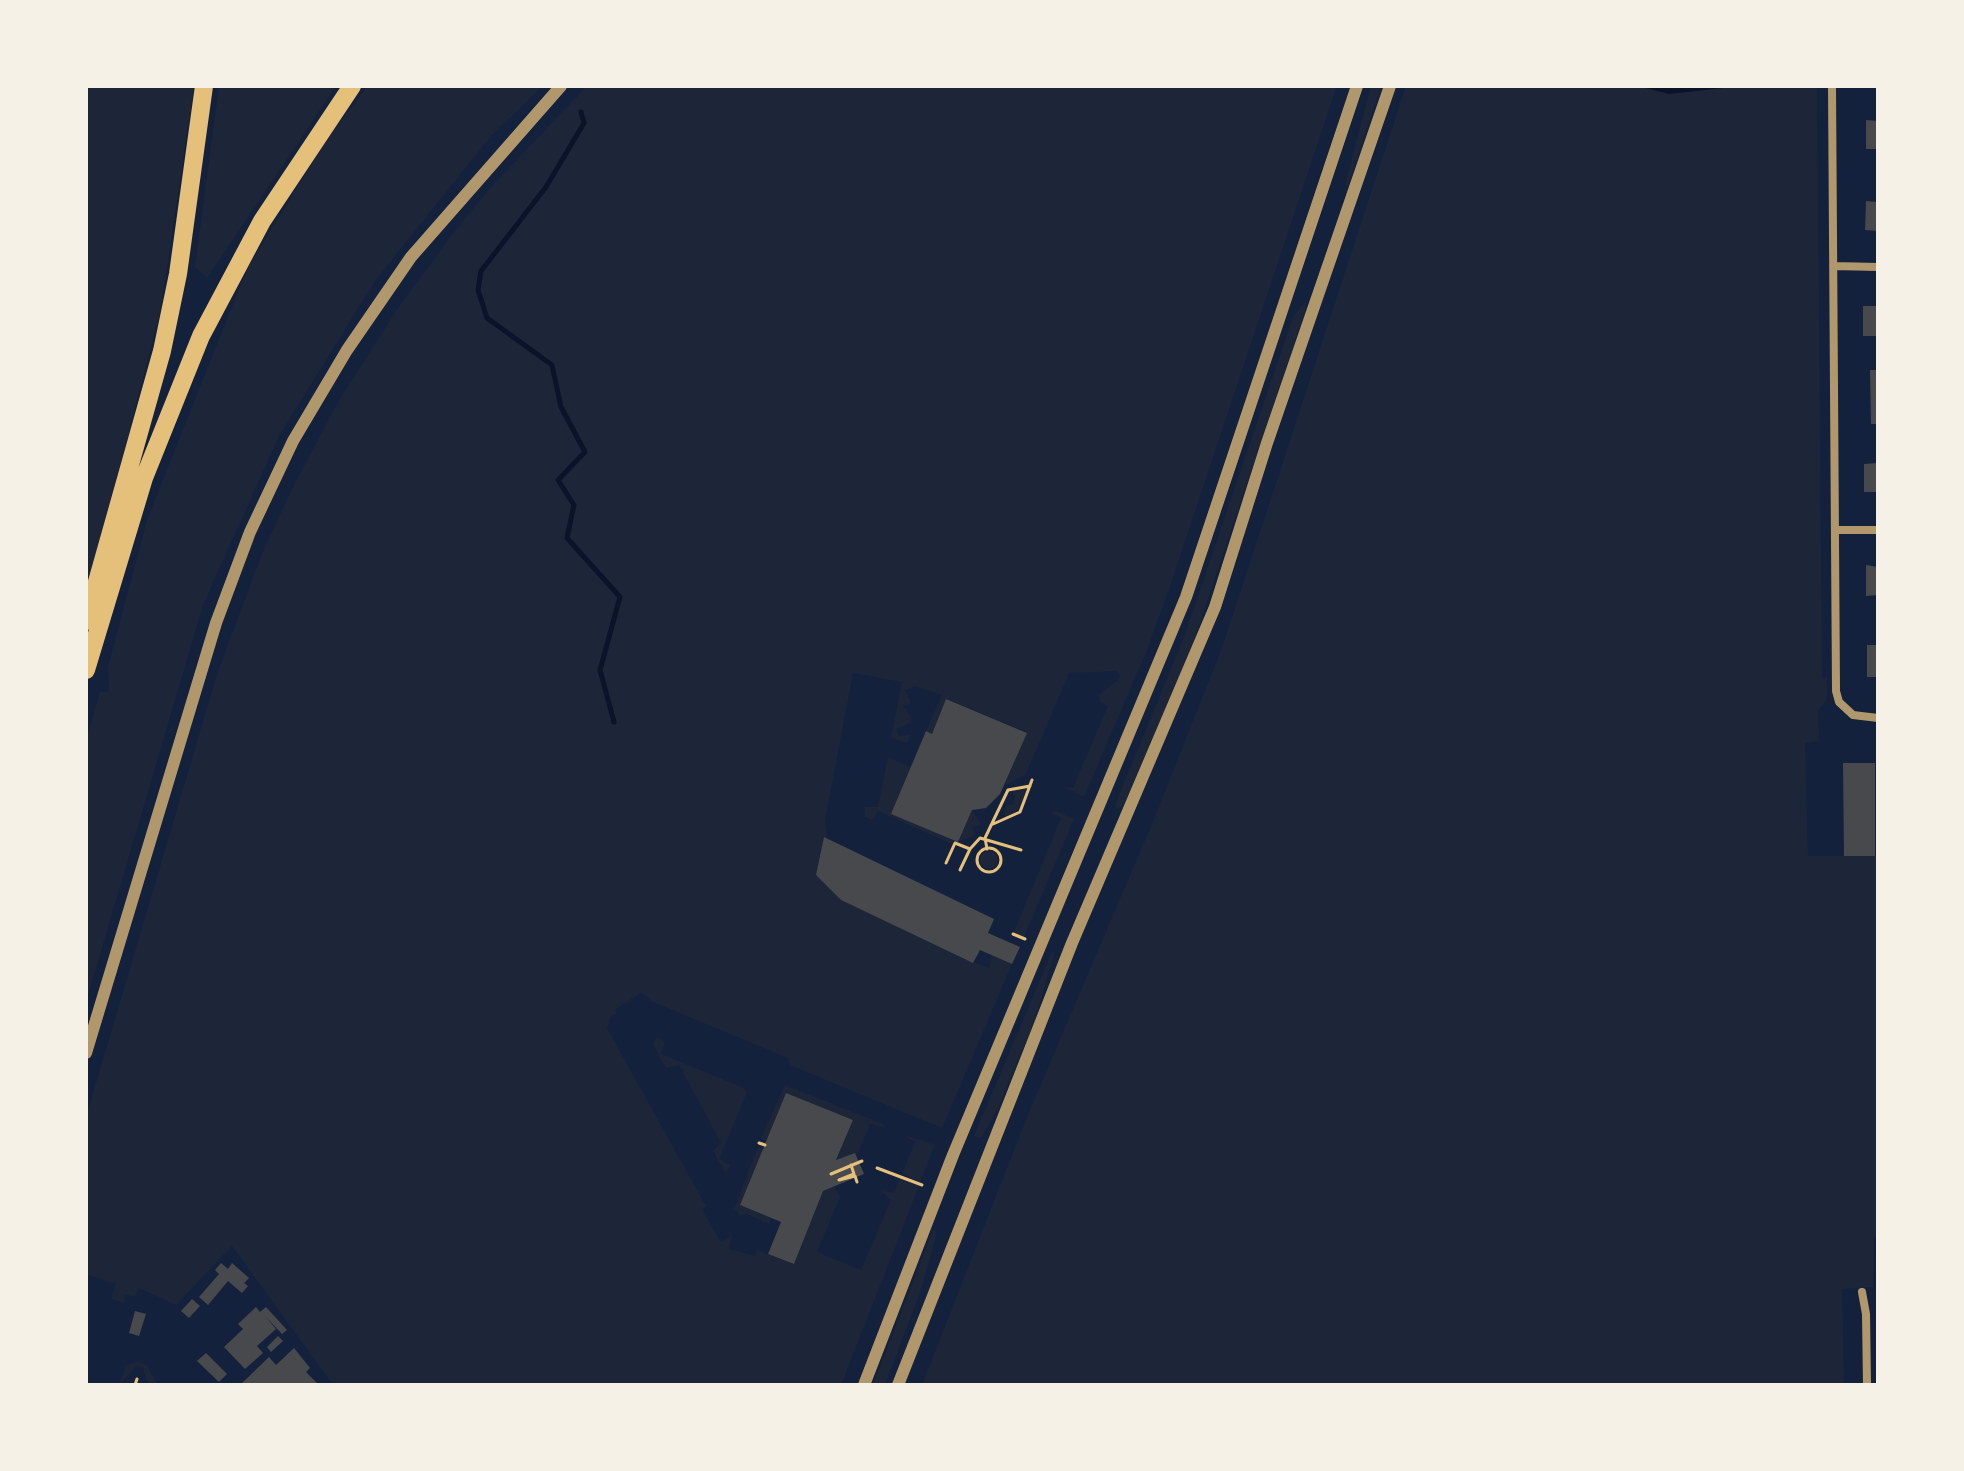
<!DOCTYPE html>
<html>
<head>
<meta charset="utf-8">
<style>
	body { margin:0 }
	#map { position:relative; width:1964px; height:1471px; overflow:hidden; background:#14213d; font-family:Helvetica,sans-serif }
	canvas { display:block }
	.frame { position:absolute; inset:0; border:88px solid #f6f1e7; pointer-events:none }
</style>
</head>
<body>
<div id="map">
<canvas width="1964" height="1471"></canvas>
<div class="frame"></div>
</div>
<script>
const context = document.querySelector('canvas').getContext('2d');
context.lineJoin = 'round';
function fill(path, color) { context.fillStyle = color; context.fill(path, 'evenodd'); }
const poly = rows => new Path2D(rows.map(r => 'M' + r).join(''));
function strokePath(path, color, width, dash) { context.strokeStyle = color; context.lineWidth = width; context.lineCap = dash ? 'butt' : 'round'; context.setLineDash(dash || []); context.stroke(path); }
const green = poly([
	[86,86,194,86,161,308,86,597],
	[219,86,336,86,207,278,195,267],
	[368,86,543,86,491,136,375,281,279,436,203,605,86,1002,86,741,100,692,109,692,108,667,147,520,247,269,329,136],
	[587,86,1337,86,1174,575,1147,650,1084,797,1062,786,1073,788,1108,706,1100,702,1099,695,1121,677,1117,671,1069,673,1026,774,1004,786,1027,732,947,699,932,734,926,731,942,695,915,686,905,690,911,703,903,706,912,718,910,723,896,729,899,736,911,734,907,743,891,738,902,682,853,673,825,821,827,838,824,838,817,875,841,900,967,960,989,968,992,955,1012,964,942,1128,790,1065,788,1058,651,1001,642,992,615,1010,617,1013,610,1018,607,1028,706,1206,702,1209,705,1215,721,1242,732,1236,729,1249,755,1256,757,1250,794,1264,823,1191,835,1186,840,1197,817,1252,861,1270,891,1200,880,1190,894,1193,900,1178,919,1186,841,1385,333,1385,232,1246,176,1305,139,1288,135,1297,124,1294,124,1303,111,1299,116,1284,86,1274,86,1117,218,671,264,549,294,485,338,402,396,311,451,236,490,188],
	[1371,86,1381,86,1348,186,1345,185],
	[1406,86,1817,86,1822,677,1827,678,1827,699,1818,710,1819,741,1805,743,1808,856,1878,856,1878,1237,1874,1238,1873,1287,1842,1289,1844,1385,922,1385,1027,1117,1154,819,1222,648],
	[1305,302,1306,308,1193,643,1129,796,1121,808,1116,809,1115,805,1184,637,1293,317],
	[888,757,911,767,892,814,954,840,952,844,878,811,873,820,865,817,865,807,878,807],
	[1027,788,1018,810,1005,817,1006,806,1013,804,1015,796,1012,790],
	[972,810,981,824,972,827,975,835,958,842],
	[1054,810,1074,819,1024,937,1014,932,1061,818,1052,813],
	'980 860a9 9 0 1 1 18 0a9 9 0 1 1-18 0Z',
	[1055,951,1034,1023,998,1108,981,1138,974,1136,1051,954],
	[656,1037,665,1042,661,1054,744,1088,747,1093,719,1159,730,1165,726,1174,713,1151,721,1143,679,1065,666,1068,653,1045],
	[785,1085,883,1124,885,1128,870,1124,858,1153,836,1162,853,1120,767,1141,761,1138],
	[904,1135,935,1145,920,1182,902,1174,915,1142],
	[758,1147,763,1150,740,1205,771,1218,769,1224,747,1214,740,1215,734,1209],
	[933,1230,937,1232,922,1287,885,1385,873,1385],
	[138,1361,147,1365,157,1385,148,1384,143,1368,136,1366,119,1385,126,1366]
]);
const water = poly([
	[1638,86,1741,86,1669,94]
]);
const stream = poly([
	[581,112,584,123,546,187,481,271,478,290,487,318,552,365,561,407,585,452,558,480,574,505,567,538,620,597,600,670,614,722]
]);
const building = poly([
	[1866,120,1878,121,1878,149,1866,149],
	[1866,201,1878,202,1878,231,1865,230],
	[1863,306,1878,306,1878,336,1863,336],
	[1870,370,1878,370,1878,424,1871,424],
	[1878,463,1878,492,1864,492,1864,464],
	[1866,565,1878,567,1878,595,1866,596],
	[1867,645,1878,645,1878,677,1867,677],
	[946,699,1027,733,1000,794,986,808,972,810,958,842,891,814,926,731,932,734],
	[1843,763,1875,763,1875,856,1844,856],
	[824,837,994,919,988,933,1020,947,1012,964,980,950,973,963,841,900,816,875],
	[786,1093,853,1120,836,1160,855,1153,864,1174,823,1191,794,1264,768,1254,781,1222,740,1205],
	[221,1263,228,1269,232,1263,249,1278,244,1283,248,1286,242,1293,228,1281,208,1305,199,1297,219,1274,215,1270],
	[192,1299,200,1306,189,1318,181,1311],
	[256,1307,260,1312,266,1307,287,1330,282,1334,264,1315,276,1329,257,1346,263,1353,245,1369,224,1347,243,1329,238,1324],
	[135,1311,146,1314,139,1336,129,1333],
	[278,1336,283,1341,271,1352,267,1347],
	[294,1348,310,1368,306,1372,319,1385,240,1385,269,1357,276,1365],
	[206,1353,227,1374,219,1382,197,1361]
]);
const path = poly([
	[991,825,1020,812,1032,780],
	'977 860a12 12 0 1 1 24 0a12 12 0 1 1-24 0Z',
	[987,849,985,838,1008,790,1030,786],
	[946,863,955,843,970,849,980,838,1021,850],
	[960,870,970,849],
	[1013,934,1025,939],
	[759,1143,765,1145],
	[851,1165,854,1174,839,1180,855,1176,857,1182],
	[877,1168,922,1185],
	[831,1174,862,1161],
	[135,1385,137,1379]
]);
const minor = poly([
	[1832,86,1836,691,1839,702,1853,715,1878,718],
	[1834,266,1878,267],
	[1835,530,1878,530],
	[1862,1292,1866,1314,1867,1385]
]);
const tertiary = poly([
	[86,1053,216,623,250,532,293,441,347,350,411,257,561,86],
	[864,1385,953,1155,1186,597,1357,86],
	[898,1385,1072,943,1215,607,1267,443,1390,86]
]);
const motorway = poly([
	[86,621,162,351,178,274,204,86],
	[86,670,144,478,201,336,262,221,352,86]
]);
fill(green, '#1d2539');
fill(water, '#0b132b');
strokePath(stream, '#0b132b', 5);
fill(building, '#48494c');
strokePath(path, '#e5c07b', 3);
strokePath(minor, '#b1986c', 8);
strokePath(tertiary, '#b1986c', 12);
strokePath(motorway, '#e5c07b', 18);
</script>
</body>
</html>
